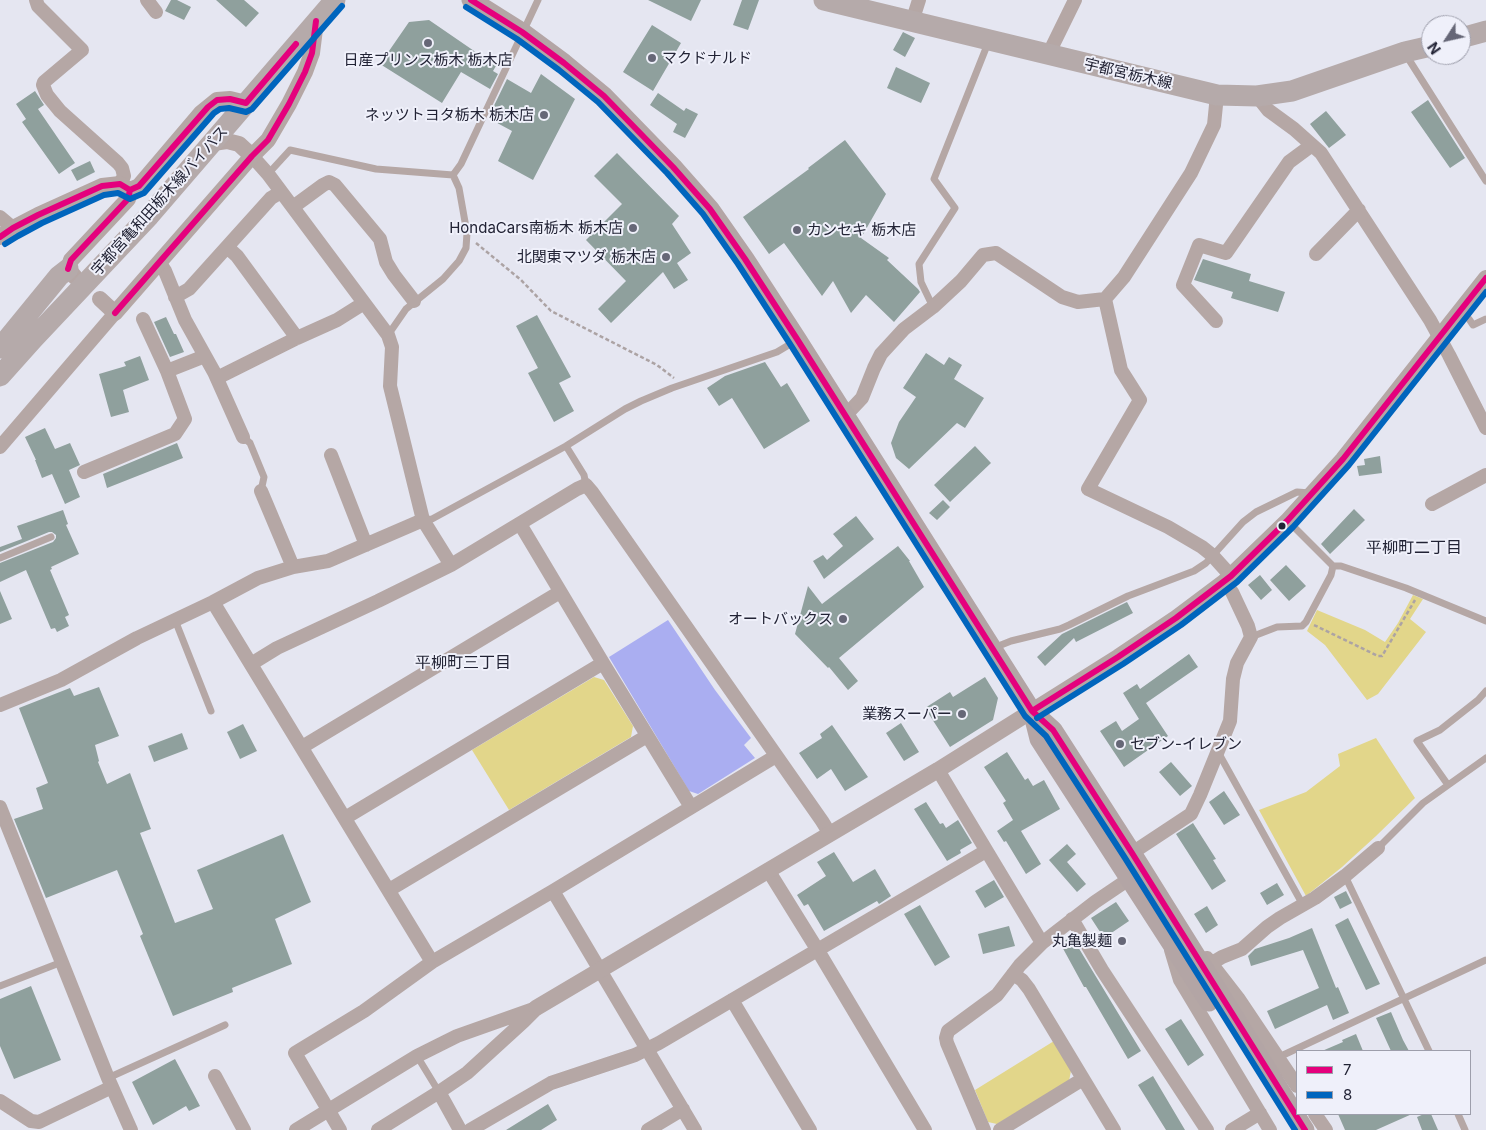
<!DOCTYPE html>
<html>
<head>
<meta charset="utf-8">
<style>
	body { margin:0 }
	#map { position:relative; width:1486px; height:1130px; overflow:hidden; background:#e5e6f1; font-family:Inter,sans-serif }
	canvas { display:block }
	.legend { position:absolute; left:1296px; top:1050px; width:175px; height:65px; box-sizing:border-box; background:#eff0fa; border:1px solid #9d9eab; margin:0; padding:6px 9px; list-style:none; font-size:15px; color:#222335 }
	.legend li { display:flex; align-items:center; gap:10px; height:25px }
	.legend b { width:25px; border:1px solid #9d9eab }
	.north { position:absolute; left:1421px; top:15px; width:50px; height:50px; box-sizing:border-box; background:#eff0fa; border:1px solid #9d9eab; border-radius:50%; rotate:235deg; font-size:14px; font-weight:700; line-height:20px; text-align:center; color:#222335 }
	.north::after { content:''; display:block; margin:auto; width:18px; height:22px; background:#666777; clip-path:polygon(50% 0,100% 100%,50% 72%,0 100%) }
</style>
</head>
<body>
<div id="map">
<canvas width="1486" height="1130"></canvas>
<ul class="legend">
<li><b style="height:6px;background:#e5007d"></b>7</li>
<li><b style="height:6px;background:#0065bd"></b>8</li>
</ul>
<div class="north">N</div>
</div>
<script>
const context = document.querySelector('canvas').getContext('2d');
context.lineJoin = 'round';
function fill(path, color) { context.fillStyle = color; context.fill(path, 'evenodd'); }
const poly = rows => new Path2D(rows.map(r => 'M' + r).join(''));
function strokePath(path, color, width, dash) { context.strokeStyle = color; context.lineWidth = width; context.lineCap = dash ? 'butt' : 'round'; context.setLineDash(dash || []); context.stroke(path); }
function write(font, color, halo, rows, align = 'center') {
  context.font = font + ' Inter,"Noto Sans JP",sans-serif'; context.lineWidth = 4; context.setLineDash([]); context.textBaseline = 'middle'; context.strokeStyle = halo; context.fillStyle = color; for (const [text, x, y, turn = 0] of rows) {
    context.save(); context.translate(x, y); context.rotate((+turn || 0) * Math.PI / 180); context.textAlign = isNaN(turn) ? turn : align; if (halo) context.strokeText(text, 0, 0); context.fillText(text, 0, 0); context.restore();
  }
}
const green = poly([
	[1413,595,1423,599,1410,619,1426,632,1378,694,1367,700,1325,645,1307,631,1317,610,1365,630,1385,642,1398,623],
	[594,677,604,680,633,726,631,737,509,810,472,750],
	[1376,738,1415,798,1376,836,1342,867,1306,896,1259,810,1306,792,1340,766,1338,754],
	[1054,1041,1071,1071,1069,1081,997,1124,988,1122,975,1090]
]);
const water = poly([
	[668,620,715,690,751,738,744,745,755,758,698,794,689,791,609,657]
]);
const building = poly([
	[171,0,177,0,191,7,184,20,165,11],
	[216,0,244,0,259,13,246,27],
	[648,0,701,0,691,21],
	[742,0,759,0,748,30,733,25],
	[429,20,496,66,493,71,498,74,490,89,461,72,442,103,380,64,409,22],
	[652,25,681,43,653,91,623,72],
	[903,32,915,38,905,57,893,50],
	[896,67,930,83,921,103,887,88],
	[541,74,575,99,533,180,498,161,512,131,488,118,507,79,531,93],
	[35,91,44,105,38,109,75,163,59,174,22,122,26,119,16,104],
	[658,93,684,111,686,108,698,114,685,138,673,132,677,124,650,105],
	[1428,100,1465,158,1450,168,1411,112],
	[1326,111,1346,135,1329,148,1310,124],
	[845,140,886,194,861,238,889,258,887,260,918,289,920,292,894,322,866,295,851,313,833,281,822,296,784,243,769,254,743,217,809,169,808,168],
	[617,153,679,216,672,224,691,253,677,263,688,280,674,289,663,272,611,323,598,309,626,281,586,240,622,204,594,176],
	[90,161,95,172,77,181,71,170],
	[1203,259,1251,274,1249,281,1285,292,1278,312,1231,298,1233,292,1194,280],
	[537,315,571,377,559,383,574,411,554,422,528,373,538,368,516,326],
	[166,317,174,334,176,334,184,352,170,357,154,322],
	[926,353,944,365,949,357,962,365,954,379,984,398,965,428,957,423,909,469,896,458,891,443,899,422,916,397,903,388],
	[140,356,149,380,123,390,129,412,111,417,99,374,126,366,124,362],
	[765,362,781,387,787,383,810,421,764,449,732,398,719,406,707,388,725,376],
	[45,428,55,449,70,443,80,465,69,470,80,497,65,504,52,474,42,478,35,460,36,460,25,437],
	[177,443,183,458,107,488,103,474],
	[975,446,991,463,950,502,934,485],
	[1380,456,1382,473,1359,476,1357,466,1365,465,1364,459],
	[943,500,950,507,937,520,929,513],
	[1354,509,1365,520,1330,554,1321,544],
	[63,510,68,524,66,525,79,554,51,567,52,569,50,570,69,615,65,617,69,626,57,632,55,628,51,629,26,570,0,582,0,563,53,542,56,538,56,535,52,532,49,532,0,552,0,547,22,539,17,526],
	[856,516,874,539,824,579,813,561,823,555,827,560,843,546,833,534],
	[898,546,910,561,909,561,924,587,839,658,858,681,848,690,829,667,828,668,795,634,808,586,822,604],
	[1286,565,1306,586,1289,601,1270,580],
	[1260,575,1272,590,1261,600,1248,585],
	[0,591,12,619,0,624],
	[1127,602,1133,613,1076,642,1074,638,1045,666,1037,657,1062,634],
	[1189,654,1198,667,1146,703,1168,736,1124,767,1100,731,1116,721,1122,731,1139,719,1123,693,1137,684,1140,689],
	[985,677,998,698,993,720,950,747,925,708,950,692,953,697],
	[99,687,119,736,95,745,99,761,98,762,107,784,130,773,151,829,140,833,175,923,213,909,197,870,283,834,311,902,275,919,292,964,232,988,233,992,173,1016,140,936,143,934,117,870,46,898,14,819,43,809,36,788,48,783,19,708,70,688,74,696],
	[901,723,919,752,904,761,886,733],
	[243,724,257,751,240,759,227,732],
	[832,725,868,777,845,791,831,769,817,779,799,753,822,738,820,734],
	[182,733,188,749,154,762,148,746],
	[1007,752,1025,780,1028,778,1033,786,1044,780,1060,809,1021,831,1041,864,1026,874,1006,841,1004,842,997,831,1013,820,1003,803,1006,801,984,767],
	[1171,762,1192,786,1180,796,1159,772],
	[1224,791,1240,815,1224,825,1209,802],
	[926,802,940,824,943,823,946,828,958,820,972,843,960,850,961,853,947,861,914,809],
	[1193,823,1216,859,1213,860,1226,881,1212,890,1176,834],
	[1067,844,1076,854,1067,862,1086,884,1077,892,1049,860],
	[834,852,853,882,875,869,891,896,879,904,877,901,824,931,808,904,804,906,797,895,826,876,817,862],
	[994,880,1004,897,985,908,975,891],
	[1277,883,1284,895,1267,905,1260,893],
	[1346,891,1352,903,1340,909,1334,897],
	[1116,902,1129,921,1104,938,1091,918],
	[920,905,950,957,935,966,904,914],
	[1207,906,1218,925,1206,933,1194,914],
	[1348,918,1380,984,1366,990,1335,925],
	[1009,926,1015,946,983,954,978,934],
	[1312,928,1336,988,1338,987,1349,1013,1333,1020,1327,1005,1275,1029,1267,1011,1319,988,1303,950,1251,966,1248,956,1255,949,1289,938],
	[1072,937,1141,1051,1128,1059,1086,987,1084,987,1060,943],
	[31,986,61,1060,14,1079,0,1046,0,999],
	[1391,1012,1403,1040,1409,1051,1391,1051,1376,1018],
	[1181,1019,1204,1055,1188,1066,1165,1029],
	[1356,1034,1363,1051,1322,1051,1343,1042,1342,1040],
	[175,1059,200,1106,189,1111,186,1106,153,1125,132,1082],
	[1153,1076,1185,1130,1166,1130,1138,1085],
	[548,1104,557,1120,541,1130,506,1130],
	[1338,1114,1412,1114,1376,1130,1345,1130],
	[1424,1114,1431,1114,1438,1130,1422,1130,1417,1117]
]);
const path = poly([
	[476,243,521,280,551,311,657,365,674,378],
	[1314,625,1378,656,1382,656,1415,600]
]);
const service = poly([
	[1406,55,1486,181],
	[268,174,290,150,376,169,453,175],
	[453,175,461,164,538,0],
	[933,307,921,282,919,264,955,208,934,179,988,43],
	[1460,312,1469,319,1473,325,1486,319],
	[388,335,406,309,443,279,459,261,466,248,467,233,459,188,453,175],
	[243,437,250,443,264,477,261,491],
	[566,446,584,475,586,485],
	[423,520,432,519,566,446,625,409,641,401,672,388,777,352,797,340],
	[1288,521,1333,566,1341,566,1406,588,1486,621],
	[0,558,51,537],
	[175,620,211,711],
	[1251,637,1277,627,1302,626,1306,622,1331,575,1333,566],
	[994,650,1001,645,1011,641,1060,629,1069,625,1128,596,1194,571,1206,563,1243,522,1256,512,1297,492,1310,493],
	[1218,752,1303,905],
	[1448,785,1417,741,1440,730,1478,700,1486,691],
	[1378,848,1423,803,1486,758],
	[1345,876,1429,1051],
	[0,986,62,962],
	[417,1056,439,1092],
	[1279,1057,1486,960],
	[108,1078,225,1025],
	[1458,1114,1465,1130]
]);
const minor = poly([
	[36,0,38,6,82,50,44,82,43,85,47,95,60,111,118,163,122,168,124,176,120,184],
	[147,0,156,12],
	[912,22,919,0],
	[1048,55,1075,0],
	[1257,96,1268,110,1294,129,1321,153,1430,320,1449,355,1486,428],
	[252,156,268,174,388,335,392,347,390,386,423,520,451,565],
	[293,207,323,185,329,182,335,185,380,239,386,262,394,275,414,301],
	[0,217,13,228],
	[227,247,237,256,297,338],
	[1316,254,1359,210],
	[159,262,165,271,185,320,214,372,243,437],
	[175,297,189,289,271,198,281,192],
	[1105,299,1121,370,1140,400,1088,489,1168,527,1202,547,1212,555,1231,576],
	[1216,321,1183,285,1199,245,1226,253,1289,162,1312,145],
	[167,371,205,356],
	[217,378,297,338,337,320,364,303],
	[845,416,862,398,874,368,881,354,904,329,933,307,961,281,983,255,996,253,1062,297,1078,302,1105,299,1124,277,1191,173,1214,125,1217,95],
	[0,447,115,313],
	[331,455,366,545],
	[84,472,175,434,185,419,167,371,143,319],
	[261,491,293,567],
	[1432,504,1486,475],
	[423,520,328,561,293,567,258,578,213,602,432,962],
	[520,524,603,663,691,807],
	[251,664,277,648,378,601,451,565,577,489,586,485,592,492,822,821,830,834],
	[0,705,61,680,137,638,213,602],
	[302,747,560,592],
	[938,770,1042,943],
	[0,807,108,1078,131,1130],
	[345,818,603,663],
	[1132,853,1191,814,1200,795,1230,721,1233,679,1237,663,1251,637,1248,626,1232,592,1224,582],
	[768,870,817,949,925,1130],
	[389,890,647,736],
	[553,891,695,1130],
	[1072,919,1102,970,1207,1130],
	[1171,950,1180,980,1270,1130],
	[1207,958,1238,998,1297,1086],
	[1212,963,1222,957,1242,949,1267,927,1280,918,1315,898,1345,876,1378,848],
	[1013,974,1022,980,1029,989,1114,1130],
	[732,1000,810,1130],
	[215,1076,244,1130],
	[439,1092,460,1130],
	[0,1101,31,1121,39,1122,112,1087],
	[1315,1114,1326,1130],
	[296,1130,417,1056,457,1036,536,1008],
	[340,1130,295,1053,364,1011,432,962,553,891,776,756],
	[378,1130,439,1092,467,1073,524,1021,534,1011],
	[470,1130,551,1083,635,1055,659,1043,986,851],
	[648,1130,683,1109],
	[984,1130,947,1043,946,1038,948,1031,997,995,1020,965,1042,943,1095,902,1129,879],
	[1000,1130,1083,1079],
	[1232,1130,1260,1113]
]);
const tertiary = poly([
	[213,143,227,141,239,144,252,156],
	[130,190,139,186,201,113,217,100,230,99,246,103],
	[0,237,13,228,38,215,102,186,120,184,130,190],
	[75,277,68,269,71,260,128,199,130,190],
	[100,299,115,313,252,156,268,140,289,104,305,72,312,53,316,21],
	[536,1008,938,770,1118,657,1176,618,1224,582,1287,521,1343,459,1486,278]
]);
const secondary = poly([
	[471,0,522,32,564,63,604,96,673,167,710,209,745,259,797,339,1032,711,1053,730,1132,853,1305,1130],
	[1032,711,1039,739,1209,1002]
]);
const primary = poly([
	[824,0,1217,95,1257,96,1292,91,1405,52,1431,46],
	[1461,38,1486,31],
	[0,348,59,276,68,269],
	[0,376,34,338,149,216,335,0]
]);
const bus1 = poly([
	[471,0,522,32,564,63,604,96,673,167,710,209,745,259,797,339,1032,711,1053,730,1132,853,1305,1130],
	[130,190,139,186,208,107,217,100,230,99,246,103,296,44],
	[0,237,13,228,38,215,102,186,120,184,130,190],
	[68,269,71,260,128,199,130,190],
	[115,313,252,156,268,140,289,104,305,72,312,53,316,21],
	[1032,711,1118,657,1176,618,1231,576,1287,521,1343,459,1486,278]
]);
const bus2 = poly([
	[466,7,517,39,559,70,598,102,667,173,703,214,738,264,790,344,1025,716,1046,736,1125,858,1295,1130],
	[5,244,18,236,42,223,104,195,118,193,130,199,144,193,214,113,220,109,229,108,246,112,252,109,342,6],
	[1037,718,1123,664,1181,625,1237,582,1293,527,1349,465,1486,292]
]);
const markers = [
	[428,43,5,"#666777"],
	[652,58,5,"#666777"],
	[544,115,5,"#666777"],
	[633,228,5,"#666777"],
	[797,230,5,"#666777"],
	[666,257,5,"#666777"],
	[1282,526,4.5,"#222335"],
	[843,619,5,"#666777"],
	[962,714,5,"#666777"],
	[1120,744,5,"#666777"],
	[1122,941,5,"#666777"]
];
const poiNames = [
	["マクドナルド",662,58,"left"],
	["日産プリンス栃木 栃木店",428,60,"center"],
	["ネッツトヨタ栃木 栃木店",534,115],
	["HondaCars南栃木 栃木店",623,228],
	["カンセキ 栃木店",807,230,"left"],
	["北関東マツダ 栃木店",656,257],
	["オートバックス",833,619],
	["業務スーパー",952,714],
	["セブン-イレブン",1130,744,"left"],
	["丸亀製麺",1112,941]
];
const streetNames = [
	["宇都宮栃木線",1128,74,13],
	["宇都宮亀和田栃木線バイパス",160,201,-48]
];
const neighbourhoodNames = [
	["平柳町二丁目",1414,548],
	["平柳町三丁目",463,663]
];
fill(green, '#e2d68a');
fill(water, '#aaaef1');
fill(building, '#8fa09d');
strokePath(path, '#aca3a4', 2.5, [4, 2.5]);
strokePath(service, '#b5a7a5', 7);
strokePath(minor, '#b5a7a5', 14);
strokePath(tertiary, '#b5a7a5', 16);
strokePath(secondary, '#b3a5a5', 19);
strokePath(primary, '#b5aaaa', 21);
strokePath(bus1, '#e5007d', 6);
strokePath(bus2, '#0065bd', 6);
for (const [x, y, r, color] of markers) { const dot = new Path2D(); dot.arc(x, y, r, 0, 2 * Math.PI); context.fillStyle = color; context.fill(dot); strokePath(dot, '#eff0fa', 2); }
write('15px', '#222335', '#eff0fa', poiNames, 'right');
write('15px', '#222335', '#eff0fa', streetNames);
write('16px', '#222335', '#eff0fa', neighbourhoodNames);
</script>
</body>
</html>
